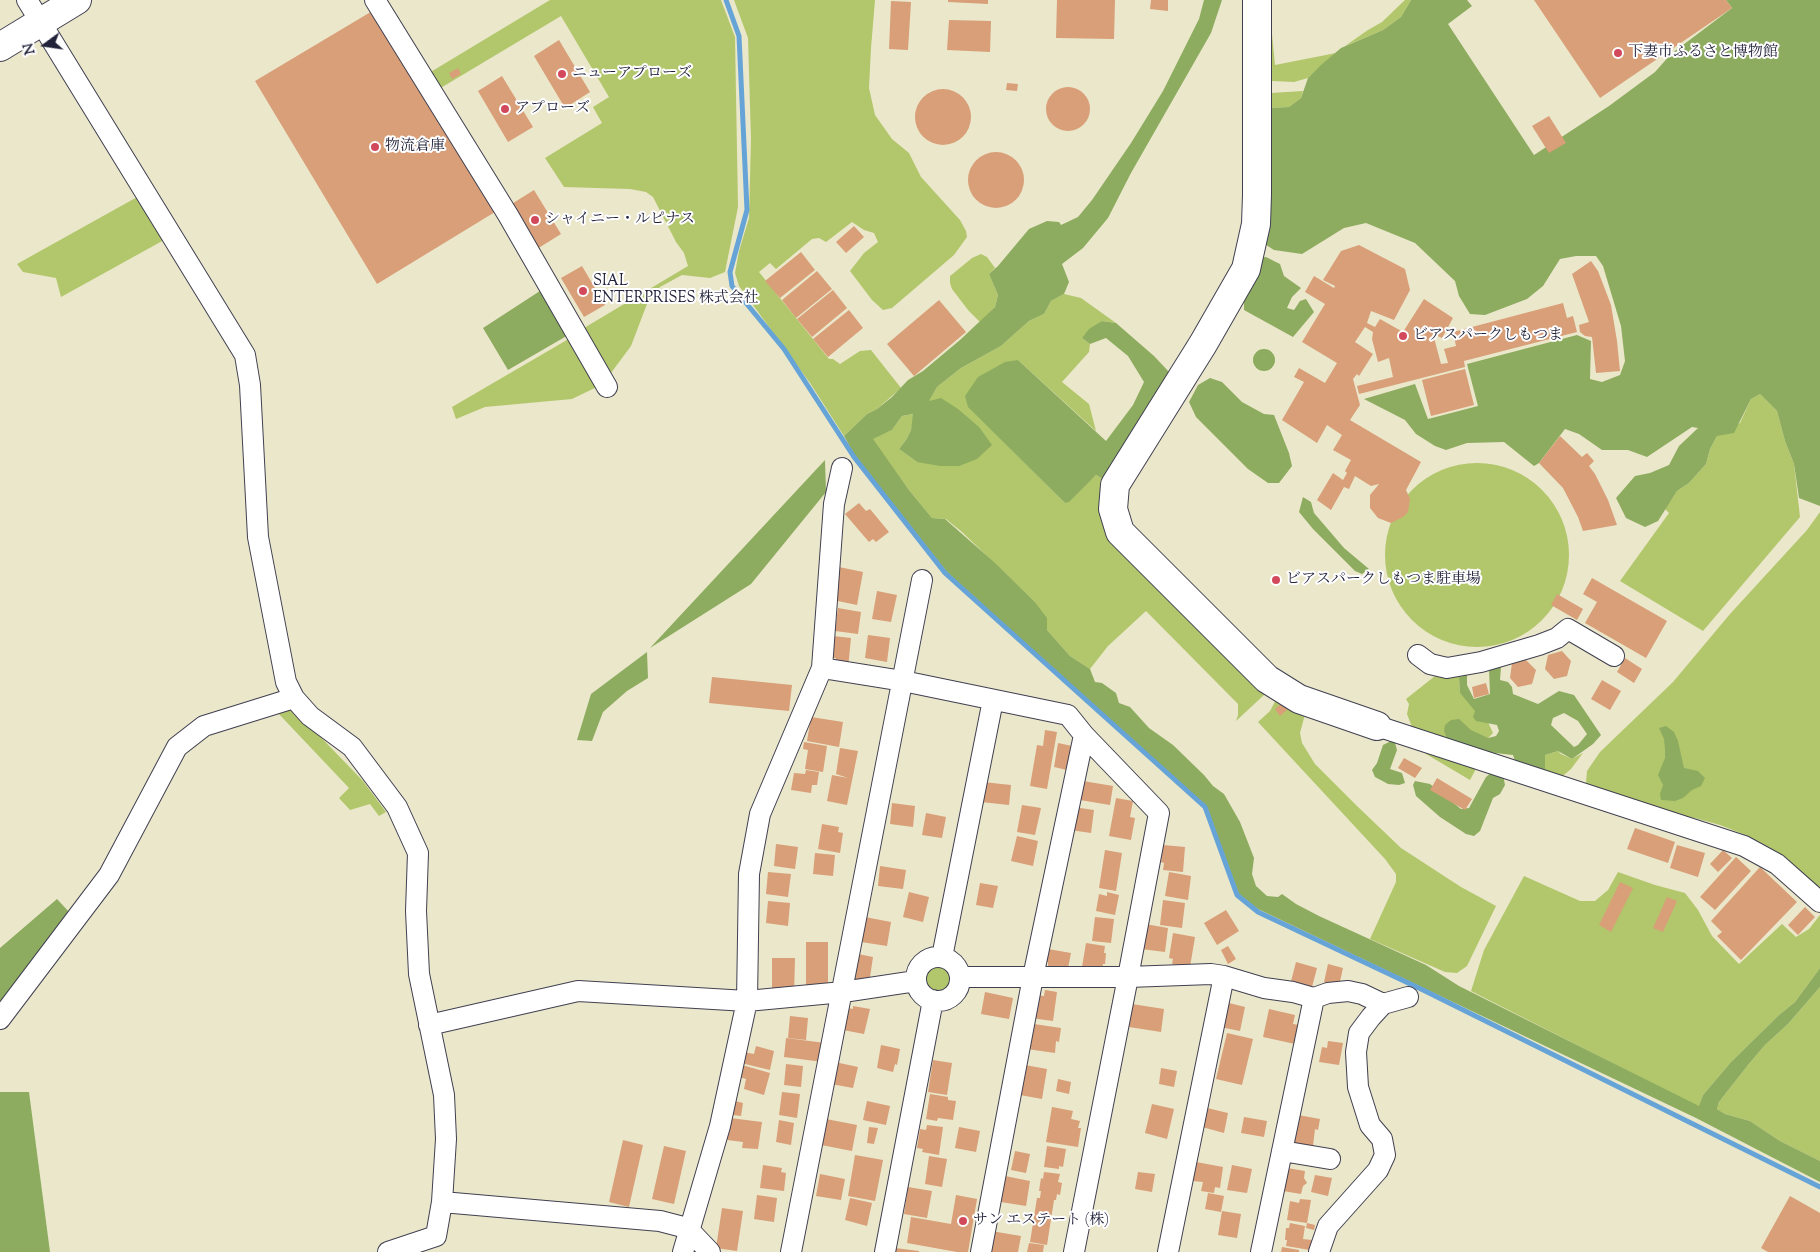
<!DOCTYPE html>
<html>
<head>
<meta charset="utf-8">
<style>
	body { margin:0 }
	#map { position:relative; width:1820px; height:1252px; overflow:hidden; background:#ebe7cb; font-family:"Sorts Mill Goudy",serif }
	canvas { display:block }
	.north { position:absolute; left:20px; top:20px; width:50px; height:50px; -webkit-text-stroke:4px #fff; paint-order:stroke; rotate:256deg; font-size:14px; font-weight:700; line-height:20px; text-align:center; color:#22223b }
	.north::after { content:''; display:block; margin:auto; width:18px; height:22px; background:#22223b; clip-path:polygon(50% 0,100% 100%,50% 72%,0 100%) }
</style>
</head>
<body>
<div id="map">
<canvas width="1820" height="1252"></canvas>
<div class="north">N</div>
</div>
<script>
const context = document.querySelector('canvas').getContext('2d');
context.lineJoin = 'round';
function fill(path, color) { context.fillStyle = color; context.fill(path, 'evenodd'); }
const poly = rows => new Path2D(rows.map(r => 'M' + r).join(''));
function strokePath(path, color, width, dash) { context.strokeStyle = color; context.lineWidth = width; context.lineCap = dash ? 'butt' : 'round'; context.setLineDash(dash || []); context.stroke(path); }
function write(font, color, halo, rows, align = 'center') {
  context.font = font + ' "Sorts Mill Goudy","Noto Serif JP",serif'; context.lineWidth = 4; context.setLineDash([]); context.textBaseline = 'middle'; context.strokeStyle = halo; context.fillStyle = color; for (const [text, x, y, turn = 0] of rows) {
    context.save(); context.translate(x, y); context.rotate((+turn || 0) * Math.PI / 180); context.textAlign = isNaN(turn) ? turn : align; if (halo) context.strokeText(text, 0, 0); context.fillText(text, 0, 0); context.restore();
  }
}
const green = poly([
	[550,0,721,0,735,37,738,207,725,272,710,278,682,275,660,287,647,304,631,346,608,377,584,328,688,266,684,253,676,242,653,197,646,192,630,189,564,187,545,158,602,123,593,107,609,97,561,16,439,89,429,73],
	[734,0,875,0,871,48,869,88,875,115,892,139,909,153,921,177,960,220,966,231,967,237,954,255,892,308,883,310,872,300,850,271,864,253,878,242,874,233,864,230,852,222,826,242,819,238,812,239,776,269,770,263,759,272,829,359,833,359,840,364,860,351,871,350,901,388,877,409,867,414,844,436,810,383,739,286,735,273,739,251,749,218,751,139,748,38],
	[1405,0,1411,0,1401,17,1383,30,1345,46,1368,30,1382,22],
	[1265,29,1272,34,1275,65,1336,53,1308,78,1294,82,1272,81,1265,75],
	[1303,91,1301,98,1289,107,1269,108,1267,97,1271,93],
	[139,196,164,240,61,297,56,278,23,272,17,264],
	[981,254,987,257,995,268,989,274,998,295,995,307,980,322,968,310,952,289,950,283,950,276,955,272,972,258],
	[1064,294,1081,298,1116,323,1102,321,1082,338,1090,344,1089,352,1062,382,1089,404,1096,431,1018,360,968,406,1065,503,1096,475,1105,480,1103,495,1267,690,1264,695,1236,721,1238,715,1238,704,1146,611,1108,646,1090,669,1070,656,1047,630,1034,601,962,532,946,519,932,518,909,490,872,439,892,430,902,416,914,414,911,430,906,440,899,449,917,462,928,402,937,387,961,368,1001,346,1029,321,1044,314,1051,301],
	[572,337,601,385,572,399,485,407,456,419,452,407],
	[1760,394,1777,411,1785,441,1794,464,1800,517,1703,631,1620,581,1669,513,1665,509,1677,491,1689,483,1706,464,1710,449,1717,436,1740,423,1751,399],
	'1385 555a92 92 0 1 1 184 0a92 92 0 1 1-184 0Z',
	[1820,512,1820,889,1781,854,1748,836,1720,825,1695,818,1656,813,1596,791,1586,783,1587,771,1600,752,1673,682,1730,614,1807,530],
	[1459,674,1460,693,1488,722,1493,733,1488,738,1464,746,1428,736,1412,727,1407,714,1409,704,1406,699,1435,676],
	[1278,696,1307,712,1304,718,1300,733,1302,743,1315,764,1357,806,1401,848,1461,887,1496,906,1467,966,1457,973,1445,972,1370,939,1396,882,1396,874,1385,859,1258,722,1270,711],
	[288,708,307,723,363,781,386,812,379,816,370,804,350,810,339,798,349,788,277,712],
	[1429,746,1478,765,1470,780,1426,754],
	[1558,751,1561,754,1572,759,1583,753,1571,769,1559,779,1533,768,1545,755],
	[1618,872,1655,885,1685,893,1698,910,1712,936,1739,964,1782,924,1796,937,1809,929,1820,915,1820,968,1795,1002,1779,1015,1731,1062,1703,1095,1699,1107,1471,991,1484,950,1524,876,1580,901,1595,901,1608,890],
	'924 978a14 14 0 1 1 28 0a14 14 0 1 1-28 0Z',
	[1820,987,1820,1161,1780,1141,1750,1121,1725,1114,1717,1109,1719,1102,1748,1065,1765,1045,1788,1024]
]);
const forest = poly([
	[1204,0,1222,0,1211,33,1131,173,1108,218,1083,248,1062,264,1069,282,1064,294,1051,301,1044,314,1029,321,1001,346,961,368,937,387,929,401,941,398,958,409,979,427,992,445,977,459,959,466,940,466,917,462,899,449,906,440,911,430,913,414,902,416,892,430,873,439,909,490,932,518,945,519,994,562,1034,601,1047,618,1047,630,1070,656,1090,669,1095,682,1102,683,1116,693,1119,703,1130,707,1149,728,1173,745,1204,775,1213,786,1224,794,1240,822,1254,858,1252,874,1256,886,1267,896,1278,897,1282,894,1296,904,1319,916,1426,965,1459,986,1699,1106,1703,1095,1731,1062,1779,1015,1795,1002,1820,968,1820,987,1788,1024,1765,1045,1748,1065,1719,1102,1717,1109,1725,1114,1750,1121,1780,1141,1820,1161,1820,1182,1696,1118,1258,909,1239,894,1206,807,947,572,855,456,844,436,867,414,877,409,892,397,908,380,923,371,960,340,995,307,998,295,989,274,998,266,1029,229,1047,221,1059,222,1061,225,1078,217,1092,200,1131,143,1163,91,1199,19],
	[1411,0,1467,0,1472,6,1448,24,1534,155,1609,106,1655,72,1671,54,1732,8,1726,0,1820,0,1820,506,1799,498,1794,464,1785,441,1777,411,1760,394,1751,399,1734,433,1717,436,1710,449,1706,464,1689,483,1677,491,1658,521,1645,527,1626,518,1616,498,1635,476,1650,473,1669,465,1679,446,1698,428,1692,427,1647,457,1628,450,1602,450,1579,434,1565,429,1539,463,1534,466,1504,442,1467,443,1446,450,1435,446,1416,434,1405,420,1364,399,1415,384,1428,419,1478,406,1467,364,1577,335,1591,341,1590,379,1602,382,1620,375,1625,361,1621,326,1603,266,1596,256,1576,256,1560,259,1543,286,1527,299,1485,315,1470,314,1459,296,1455,281,1415,243,1366,223,1344,228,1302,254,1274,250,1263,243,1269,108,1289,107,1301,98,1308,78,1321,65,1341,48,1383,30,1401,17],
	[1266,257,1280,264,1284,276,1301,288,1292,297,1287,308,1294,310,1300,301,1306,299,1314,312,1293,337,1244,310,1244,300,1257,258],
	[543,289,570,334,508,370,483,328],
	[1102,321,1116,323,1154,356,1170,373,1105,480,1096,475,1069,502,1065,503,968,407,965,396,978,377,1005,362,1018,360,1106,441,1133,405,1144,382,1128,356,1106,338,1090,344,1082,338,1089,329],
	'1253 360a11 11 0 1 1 22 0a11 11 0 1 1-22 0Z',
	[1210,378,1222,382,1242,402,1264,414,1274,415,1289,453,1292,466,1279,483,1268,483,1248,469,1196,417,1189,402,1198,385],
	[825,460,826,492,751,584,650,648],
	[1303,497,1311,502,1314,513,1344,548,1369,569,1362,574,1355,571,1313,529,1299,512],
	[647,652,648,678,627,691,603,712,592,741,577,740,591,694],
	[1501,667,1500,680,1508,682,1512,687,1513,694,1538,704,1559,691,1574,695,1601,735,1593,744,1572,759,1558,751,1545,755,1545,768,1543,774,1516,764,1513,755,1478,751,1448,741,1444,731,1445,725,1451,720,1459,719,1471,730,1488,738,1496,736,1499,731,1497,725,1476,721,1473,717,1475,711,1460,693,1459,677,1467,675,1467,685,1474,699,1490,694,1489,669],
	[1564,713,1578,721,1587,734,1578,745,1574,747,1551,725,1553,718],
	[1666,726,1674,732,1678,741,1684,768,1698,771,1705,778,1701,786,1692,790,1683,798,1675,801,1661,800,1660,794,1663,785,1658,775,1665,758,1665,749,1664,739,1659,728],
	[1391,741,1395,743,1397,750,1390,769,1402,773,1405,783,1399,785,1388,784,1375,777,1372,770,1377,763,1383,745],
	[1492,772,1503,775,1505,785,1500,794,1493,798,1480,831,1474,836,1466,834,1440,817,1416,796,1413,785,1415,781,1430,784,1461,809,1469,808,1486,777],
	[57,899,70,913,0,1009,0,948],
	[0,1092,29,1092,50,1252,0,1252]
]);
const stream = poly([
	[726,0,739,36,747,210,730,272,732,286,784,349,854,457,945,573,1205,807,1237,895,1258,912,1423,990,1820,1187]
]);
const building = poly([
	[948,0,988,0,988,4,948,2],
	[1057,0,1115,0,1114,39,1056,38],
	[1151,0,1168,0,1168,11,1150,9],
	[1534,0,1726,0,1732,8,1600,98],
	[891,1,911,2,908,50,889,49],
	[374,10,495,212,377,284,255,81],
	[949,20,991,21,990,52,947,50],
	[559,40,590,92,565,108,534,56],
	[458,68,461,74,452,79,449,73],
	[502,76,533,127,508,142,478,91],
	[1007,83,1018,84,1017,91,1006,90],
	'1046 109a22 22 0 1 1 44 0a22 22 0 1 1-44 0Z',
	'915 117a28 28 0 1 1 56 0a28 28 0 1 1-56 0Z',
	[1549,116,1566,143,1549,153,1532,126],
	'968 180a28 28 0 1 1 56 0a28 28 0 1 1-56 0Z',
	[534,190,561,234,537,249,510,205],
	[854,226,864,237,846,253,836,242],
	[1359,245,1405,269,1410,290,1394,320,1371,311,1367,323,1375,327,1380,319,1403,332,1424,299,1453,318,1442,338,1433,334,1441,364,1448,363,1444,349,1456,346,1453,332,1563,303,1567,318,1573,316,1577,332,1464,361,1465,367,1359,394,1357,386,1393,377,1389,358,1378,362,1372,339,1373,332,1365,327,1355,342,1373,354,1359,376,1357,374,1353,379,1360,405,1350,420,1421,462,1406,490,1410,499,1408,512,1403,517,1391,523,1378,518,1370,508,1370,495,1379,484,1371,486,1355,476,1349,489,1344,487,1331,510,1317,500,1333,473,1343,480,1347,473,1345,471,1351,460,1333,450,1342,435,1327,425,1317,443,1282,420,1304,382,1294,377,1299,368,1325,383,1337,363,1302,342,1325,304,1305,292,1314,276,1334,288,1335,286,1323,280,1341,251],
	[801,252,815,270,780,298,765,281],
	[1591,261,1598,271,1611,305,1617,341,1620,371,1596,373,1592,337,1585,336,1580,332,1579,325,1589,322,1572,274],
	[582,266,605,305,584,317,561,278],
	[817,271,832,289,796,318,782,300],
	[833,290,847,308,812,337,797,319],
	[939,300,966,332,914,376,887,344],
	[849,310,863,328,828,357,813,339],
	[1465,369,1474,405,1431,416,1422,380],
	[1560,436,1582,457,1587,453,1594,461,1589,466,1595,474,1608,500,1617,525,1583,531,1578,517,1563,488,1539,463],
	[859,503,866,511,870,509,889,532,876,542,873,539,869,542,845,514],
	[839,567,863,572,857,605,833,600],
	[1592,578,1667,621,1646,658,1585,623,1597,602,1583,594],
	[877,591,897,595,891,622,872,619],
	[1557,594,1583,609,1577,620,1551,605],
	[838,608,861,612,858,634,835,631],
	[868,635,890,638,887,662,865,658],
	[833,636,851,638,848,668,835,666,836,658,831,658],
	[1562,651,1571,661,1567,676,1554,679,1545,669,1548,655],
	[1625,658,1642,669,1634,683,1617,672],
	[1526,660,1536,670,1532,684,1518,687,1510,678,1512,663],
	[712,677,792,685,789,711,709,703],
	[1602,680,1621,691,1610,710,1591,699],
	[1486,683,1489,694,1474,698,1472,687],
	[1282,703,1287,710,1280,716,1275,709],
	[811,717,843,722,839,747,807,741],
	[1045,730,1057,732,1047,789,1030,786,1037,745,1043,746],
	[804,742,827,746,823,772,805,769,808,750,803,749],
	[1058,743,1072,746,1067,770,1054,767],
	[840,748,858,751,847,805,827,801,832,775,848,778,836,774],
	[1404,758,1422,768,1415,778,1398,768],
	[806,770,819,772,817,785,812,785,811,793,791,790,794,773,805,774],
	[1437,778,1472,799,1465,810,1430,790],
	[1083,781,1113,786,1110,805,1080,800],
	[983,782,1011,785,1009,805,981,802],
	[1116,798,1133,801,1130,817,1135,818,1131,840,1109,836],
	[892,803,915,806,913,827,890,824],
	[1022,805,1041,808,1035,835,1017,832],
	[1073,807,1094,810,1091,833,1070,830],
	[926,813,946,817,942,838,922,835],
	[822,824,839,827,838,832,843,833,840,853,818,849],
	[1635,828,1675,842,1668,863,1627,849],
	[1017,836,1038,841,1033,866,1011,861],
	[776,844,798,847,795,869,774,866],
	[1163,845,1185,847,1183,872,1163,870,1164,863,1161,862],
	[1677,845,1705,853,1698,877,1670,868],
	[1105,850,1122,853,1116,891,1099,888],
	[1723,850,1732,858,1718,872,1710,864],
	[815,853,835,855,833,876,813,874],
	[1736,857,1751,871,1715,910,1700,897],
	[880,866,906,870,903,889,878,886],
	[1760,867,1797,902,1741,960,1717,936,1722,932,1711,921],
	[768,872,791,874,788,897,766,894],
	[1169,872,1191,876,1188,900,1165,896],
	[1620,882,1633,888,1611,932,1599,925],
	[980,883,998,886,993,908,976,905],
	[909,892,929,897,923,922,903,917],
	[1107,892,1119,895,1115,915,1096,911,1099,894,1107,896],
	[1667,897,1677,901,1663,932,1653,928],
	[1163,900,1185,903,1182,928,1160,925],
	[768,901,790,903,788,926,766,923],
	[1805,907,1815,917,1798,935,1788,925],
	[1226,910,1239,931,1217,945,1204,923],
	[865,917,891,922,887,946,861,942],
	[1095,917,1114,919,1111,943,1092,941],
	[1145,924,1168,928,1165,952,1141,949],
	[1173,933,1195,937,1190,967,1172,964,1173,959,1169,958],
	[806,942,828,942,828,987,806,986],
	[1086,943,1105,946,1104,953,1106,953,1105,964,1103,964,1102,969,1082,967],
	[1228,946,1236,959,1228,964,1221,950],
	[1048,949,1071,953,1067,973,1052,971,1052,967,1048,966,1048,962,1046,962],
	[858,954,873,957,869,984,854,981],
	[772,958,795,958,794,996,772,995],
	[1296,962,1317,968,1311,991,1290,985],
	[1328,964,1343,968,1339,986,1324,982],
	[1045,990,1057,992,1053,1021,1031,1018,1034,995,1044,996],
	[985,992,1013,998,1009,1019,981,1014],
	[1229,1003,1245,1007,1240,1031,1220,1027],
	[1132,1004,1164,1009,1161,1032,1129,1027],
	[853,1006,870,1009,864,1034,843,1030,848,1008,853,1009],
	[1269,1009,1295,1015,1293,1024,1299,1025,1295,1044,1263,1037],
	[790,1016,808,1018,806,1040,788,1038],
	[1034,1024,1061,1028,1059,1042,1056,1041,1055,1053,1027,1049,1029,1036,1032,1037],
	[1227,1033,1253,1039,1242,1085,1216,1079],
	[786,1038,825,1043,823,1062,784,1057],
	[1328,1041,1343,1043,1339,1065,1319,1062,1322,1047,1327,1048],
	[881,1045,900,1049,897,1065,895,1064,893,1072,877,1068],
	[756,1046,774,1051,770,1070,741,1063,743,1052,754,1054],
	[933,1060,952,1063,947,1095,928,1092],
	[835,1062,858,1067,853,1088,831,1084],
	[786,1064,803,1066,801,1087,784,1085],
	[742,1065,770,1073,764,1095,744,1089,746,1079,739,1077],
	[1025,1065,1047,1069,1042,1099,1020,1095],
	[1161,1068,1177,1071,1174,1087,1159,1084],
	[1058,1079,1071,1082,1069,1094,1056,1091],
	[782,1092,800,1094,797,1118,779,1115],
	[930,1094,948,1097,948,1100,956,1101,953,1120,938,1118,937,1121,926,1119],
	[735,1101,743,1103,741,1116,733,1115],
	[867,1101,890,1106,886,1125,863,1120],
	[1152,1104,1174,1109,1167,1139,1145,1133],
	[1052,1107,1073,1111,1071,1119,1080,1121,1078,1128,1081,1128,1078,1147,1046,1142],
	[1207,1108,1228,1113,1224,1133,1202,1127],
	[1298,1115,1320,1119,1318,1130,1315,1129,1313,1146,1294,1143],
	[1244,1117,1267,1121,1264,1137,1241,1133],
	[730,1118,762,1122,758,1149,742,1148,743,1142,727,1140],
	[821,1118,857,1125,852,1151,816,1144],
	[779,1120,794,1123,791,1145,776,1142],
	[927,1125,943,1127,939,1155,922,1152,923,1149,917,1148,920,1129,926,1130],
	[869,1127,878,1128,874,1144,867,1143],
	[959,1127,980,1131,976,1152,955,1148],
	[623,1140,643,1145,629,1207,609,1202],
	[664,1146,686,1151,674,1204,652,1199],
	[1047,1146,1066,1149,1063,1167,1059,1166,1059,1169,1044,1167],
	[1015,1151,1030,1154,1026,1173,1011,1170],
	[855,1155,883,1160,875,1201,848,1196],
	[929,1156,947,1159,942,1187,925,1184],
	[1196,1162,1223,1167,1220,1188,1215,1187,1214,1193,1201,1191,1203,1182,1193,1181],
	[763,1165,782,1168,781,1172,786,1173,784,1191,760,1188],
	[1232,1165,1252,1169,1247,1193,1227,1190],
	[1287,1168,1305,1171,1304,1178,1307,1183,1303,1186,1301,1194,1283,1191],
	[1044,1172,1060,1174,1058,1182,1062,1183,1060,1195,1057,1194,1056,1200,1054,1200,1047,1245,1030,1242,1037,1198,1040,1198,1041,1191,1039,1191,1041,1178,1043,1179],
	[1138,1172,1155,1174,1152,1192,1135,1189],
	[820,1174,845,1179,841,1200,816,1196],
	[1315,1175,1332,1178,1328,1196,1311,1192],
	[1005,1176,1030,1181,1026,1206,1001,1202],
	[908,1187,932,1191,927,1218,904,1214],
	[1208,1193,1224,1196,1221,1212,1205,1209],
	[757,1195,777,1198,774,1222,754,1219],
	[956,1195,977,1199,968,1252,957,1252,907,1243,911,1217,951,1224],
	[1790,1196,1820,1213,1820,1252,1768,1252,1761,1248],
	[850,1198,872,1203,867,1226,845,1220],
	[1300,1199,1311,1200,1307,1223,1287,1220,1290,1201,1299,1203],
	[722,1208,743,1211,737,1251,716,1248],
	[1222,1211,1241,1214,1237,1238,1218,1235],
	[1290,1223,1305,1226,1303,1239,1312,1240,1310,1250,1286,1246,1287,1240,1285,1240,1286,1228,1289,1228],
	[1307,1223,1315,1225,1314,1230,1306,1228],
	[991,1231,1021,1236,1018,1252,988,1252],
	[1029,1243,1044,1245,1043,1252,1027,1252],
	[1282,1247,1299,1250,1299,1252,1281,1252],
	[895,1248,919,1251,919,1252,894,1252]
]);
const street = poly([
	[27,0,245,355,250,385,258,537,286,682,294,698,310,716,352,747,397,807,418,853,416,911,419,974,444,1095,446,1139,442,1202,436,1236,388,1252],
	[375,0,508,215,607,387],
	[1418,655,1430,664,1447,668,1481,662,1539,645,1557,638,1568,629,1614,656],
	[822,668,903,681,1068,715,1084,735,1159,813,1128,977,1074,1252],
	[1377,726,1744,846,1777,864,1820,902],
	[942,957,993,700],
	'916 979a22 22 0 1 1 44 0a22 22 0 1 1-44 0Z',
	[960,977,1128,977,1211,974,1224,976,1264,988,1293,992,1314,998,1328,993,1348,991,1362,994,1383,1004],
	[0,1019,109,875,177,747,204,726,294,698],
	[429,1025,578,991,747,1001,843,992,916,981],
	[1282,1151,1330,1159],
	[442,1202,660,1221,683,1227,690,1231,710,1252],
	[683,1252,720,1126,747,1001,749,874,760,814,822,668,834,504,842,468],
	[791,1252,922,580],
	[885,1252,933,1000],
	[981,1252,1033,977,1084,735],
	[1168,1252,1224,976],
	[1261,1252,1314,998],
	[1319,1252,1328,1226,1378,1170,1385,1155,1382,1139,1370,1125,1358,1087,1356,1052,1359,1033,1371,1017,1383,1004,1408,997]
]);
const secondary = poly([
	[1257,0,1257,195,1256,224,1246,269,1203,344,1115,485,1113,509,1120,532,1267,679,1299,699,1377,726]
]);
const primary = poly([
	[0,47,77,0]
]);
const markers = [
	[1618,53,5,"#d1495b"],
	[562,74,5,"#d1495b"],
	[505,109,5,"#d1495b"],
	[375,147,5,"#d1495b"],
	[535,220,5,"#d1495b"],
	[583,291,5,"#d1495b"],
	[1403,336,5,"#d1495b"],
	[1276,580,5,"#d1495b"],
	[963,1221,5,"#d1495b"]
];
const poiNames = [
	["下妻市ふるさと博物館",1628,53],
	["ニューアプローズ",572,74],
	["アプローズ",515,109],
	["物流倉庫",385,147],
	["シャイニー・ルピナス",545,220],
	["SIAL",593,282],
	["ENTERPRISES 株式会社",593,299],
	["ビアスパークしもつま",1413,336],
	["ビアスパークしもつま駐車場",1286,580],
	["サン エステート (株)",973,1221]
];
fill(green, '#b2c76b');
fill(forest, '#8dac5f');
strokePath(stream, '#66a4d8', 5);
fill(building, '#d89f78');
strokePath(street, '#404051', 22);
strokePath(secondary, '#404051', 30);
strokePath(primary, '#404051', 30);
strokePath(street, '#fff', 20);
strokePath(secondary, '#fff', 28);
strokePath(primary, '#fff', 28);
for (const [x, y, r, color] of markers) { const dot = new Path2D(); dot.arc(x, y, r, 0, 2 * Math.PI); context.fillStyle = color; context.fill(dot); strokePath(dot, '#fff', 2); }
write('15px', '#22223b', '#fff', poiNames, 'left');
</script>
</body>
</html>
